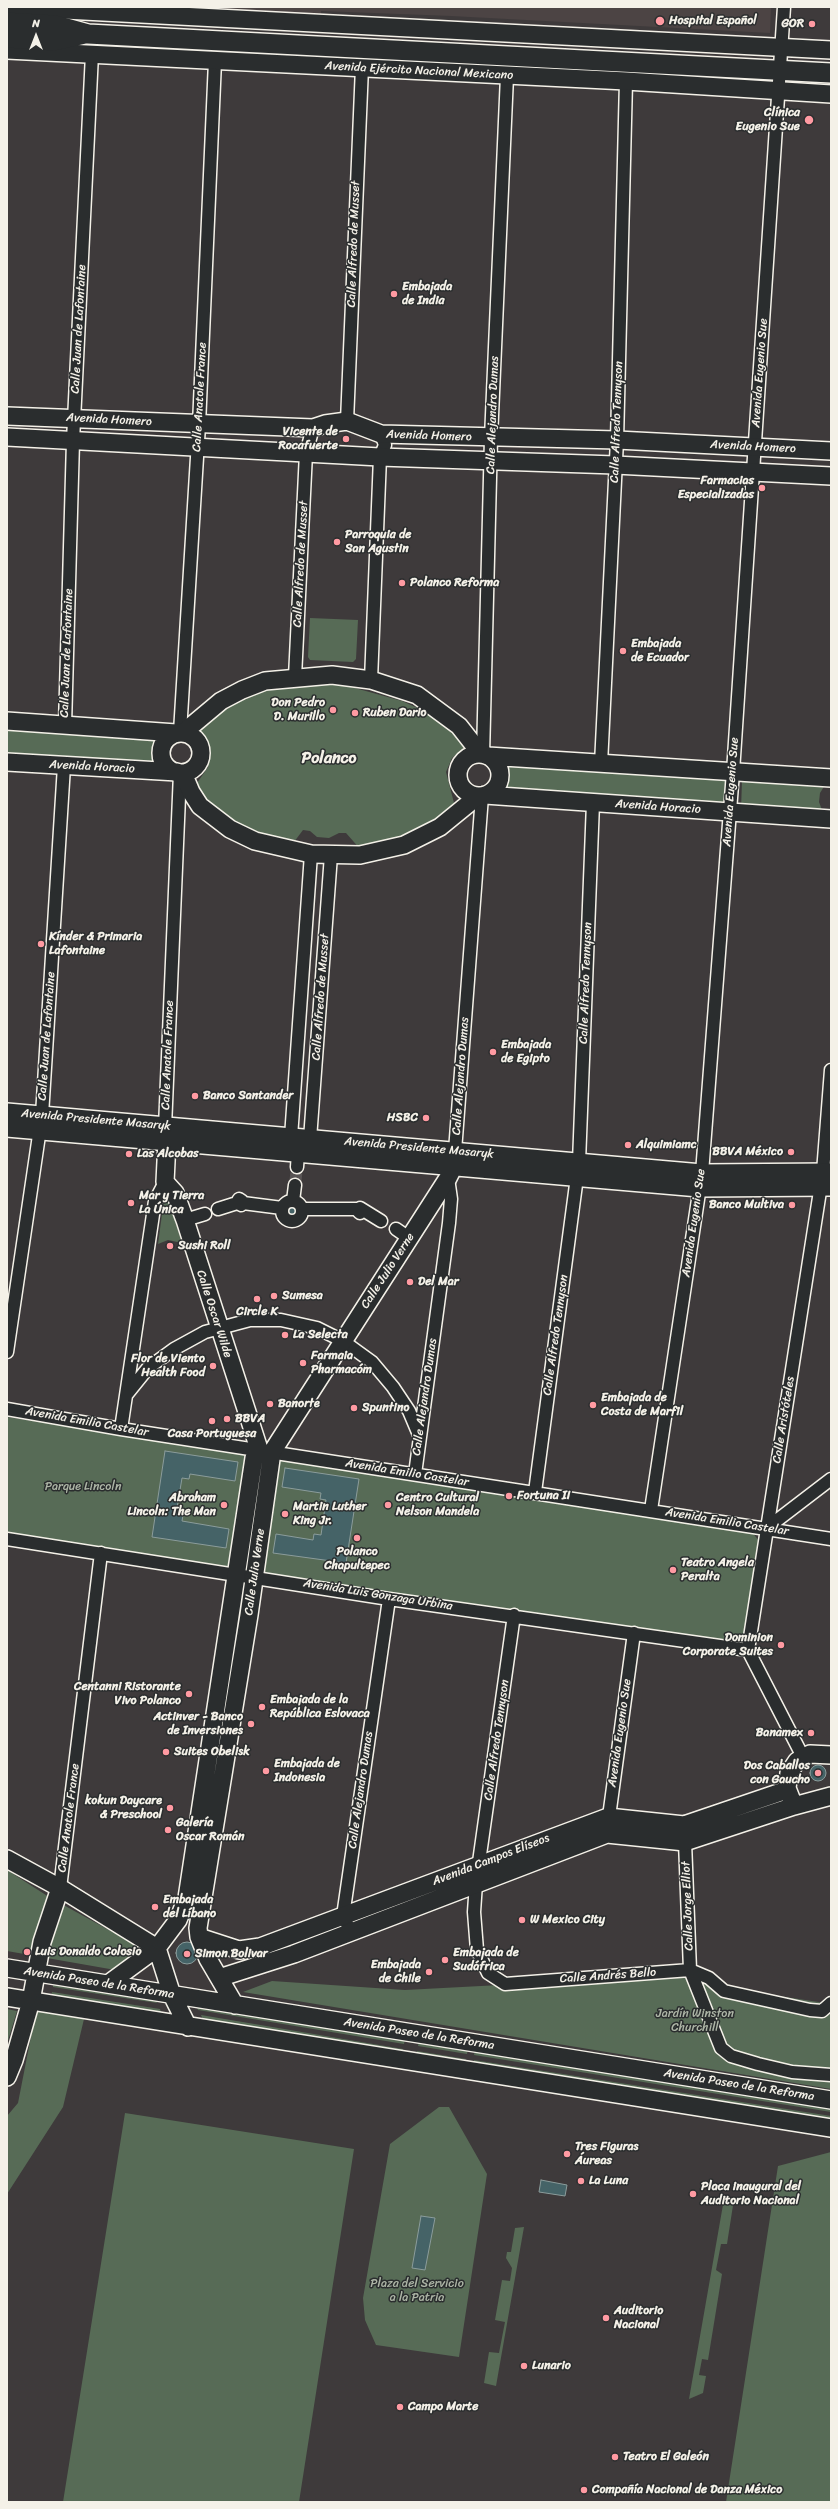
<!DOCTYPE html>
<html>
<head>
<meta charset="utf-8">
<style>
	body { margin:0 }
	#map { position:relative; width:838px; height:2509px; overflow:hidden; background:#3e3a3b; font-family:Sriracha,sans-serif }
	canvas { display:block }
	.frame { position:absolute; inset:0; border:8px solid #f4f1e8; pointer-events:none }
	.north { position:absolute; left:16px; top:16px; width:40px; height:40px; -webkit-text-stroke:3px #2a2d2e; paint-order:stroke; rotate:0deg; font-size:11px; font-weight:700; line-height:16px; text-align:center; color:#f4f1e8 }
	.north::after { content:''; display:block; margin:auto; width:14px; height:18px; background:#f4f1e8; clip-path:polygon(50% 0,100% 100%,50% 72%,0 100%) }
</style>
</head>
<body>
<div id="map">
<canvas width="838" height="2509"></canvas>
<div class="frame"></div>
<div class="north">N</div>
</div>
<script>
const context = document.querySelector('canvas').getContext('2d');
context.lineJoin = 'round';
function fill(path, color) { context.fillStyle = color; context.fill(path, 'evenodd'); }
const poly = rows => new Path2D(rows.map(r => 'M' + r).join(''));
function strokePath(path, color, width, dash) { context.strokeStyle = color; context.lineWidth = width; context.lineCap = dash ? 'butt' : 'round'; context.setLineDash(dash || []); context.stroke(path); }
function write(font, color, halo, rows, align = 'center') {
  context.font = font + ' Sriracha,sans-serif'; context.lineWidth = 3; context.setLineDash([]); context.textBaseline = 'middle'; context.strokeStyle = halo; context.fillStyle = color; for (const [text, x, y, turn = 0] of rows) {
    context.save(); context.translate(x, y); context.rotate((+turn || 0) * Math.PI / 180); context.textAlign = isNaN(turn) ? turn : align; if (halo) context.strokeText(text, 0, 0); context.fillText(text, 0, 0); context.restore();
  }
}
const built = poly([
	[164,7,771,7,770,33,451,16,321,11,321,14]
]);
const green = poly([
	[310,618,358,620,356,659,353,662,310,660,308,657],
	[321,684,344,685,402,701,431,714,450,730,464,748,452,758,446,772,454,803,453,811,435,828,361,850,346,833,339,833,329,838,317,837,310,831,303,830,291,846,267,840,208,808,195,786,208,767,209,750,205,739,195,731,223,706,265,690,292,685],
	[7,728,145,738,158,742,155,754,159,764,7,760],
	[508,760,726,774,723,805,506,791],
	[742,780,825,785,820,793,819,802,824,815,741,810],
	[166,1198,168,1198,182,1243,168,1240,158,1244,164,1199],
	[7,1417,752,1532,759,1541,747,1634,735,1644,393,1594,7,1534],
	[7,1870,49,1897,147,1951,121,1971,7,1951],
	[709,1974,726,1988,825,2003,831,2000,831,2089,243,1992,272,1981,405,1990],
	[53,1982,155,1998,157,2003,53,1987],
	[52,1992,160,2009,162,2015,51,1996],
	[196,2005,405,2039,404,2044,198,2010],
	[7,2009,17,2011,7,2044],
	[36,2011,84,2019,63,2107,7,2194,7,2116,18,2103],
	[201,2015,403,2049,402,2054,204,2022],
	[419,2041,468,2049,467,2054,418,2046],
	[475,2050,831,2107,831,2112,474,2055],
	[417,2051,466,2059,465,2064,416,2056],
	[474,2060,831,2116,831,2122,473,2065],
	[439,2107,449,2107,487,2174,459,2357,376,2345,365,2320,363,2298,390,2144],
	[125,2113,354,2149,299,2502,63,2502],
	[831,2152,831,2502,726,2502,778,2166],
	[724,2199,734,2199,727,2244,721,2244,716,2270,722,2274,708,2360,702,2359,699,2375,706,2376,703,2393,689,2399],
	[524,2227,496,2386,484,2383,489,2352,499,2353,505,2322,495,2320,502,2280,510,2281,512,2268,506,2258,507,2252,511,2252,515,2228]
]);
const water = poly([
	'287 1211a6 6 0 1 1 12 0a6 6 0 1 1-12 0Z',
	[165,1451,238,1462,235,1481,190,1474,189,1479,182,1478,176,1514,183,1515,182,1521,229,1529,226,1548,152,1537,165,1451],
	[285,1468,359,1479,346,1563,273,1553,276,1534,313,1540,314,1534,321,1535,326,1500,320,1499,321,1493,282,1487,285,1468],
	'810 1773a8 8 0 1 1 16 0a8 8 0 1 1-16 0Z',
	'176 1953a11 11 0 1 1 22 0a11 11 0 1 1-22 0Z',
	[541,2180,567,2185,565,2196,539,2192,541,2180],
	[421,2216,435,2218,425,2270,412,2268,421,2216]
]);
const streetTunnel = poly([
	[295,1185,297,1167]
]);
const street = poly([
	[347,421,362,67],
	[295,677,306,453,313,428],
	[371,680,380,457,385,445,381,434],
	[65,725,73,441,92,54],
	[180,732,199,425,215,61],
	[483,755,491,438,507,76],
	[601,764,617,440,626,81],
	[165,1127,180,773],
	[291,1137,311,854],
	[310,1139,331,855],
	[455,1151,482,796],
	[579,1162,593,803],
	[297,1167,298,1153],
	'282 1211a10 10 0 1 1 20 0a10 10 0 1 1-20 0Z',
	[293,1201,295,1185],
	[243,1203,282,1208],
	[218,1209,237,1203,239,1199,242,1201,241,1205],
	[303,1209,357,1209],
	[360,1213,357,1210,360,1208,381,1221],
	[185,1220,205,1214],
	[396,1229,409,1238],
	[7,1352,42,1115,64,766],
	[127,1394,148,1368,174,1349,205,1332,250,1320,281,1320,317,1328,343,1341,372,1362,393,1387,409,1411,420,1437],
	[7,1409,121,1429,831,1539],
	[121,1429,155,1201,165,1182],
	[415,1474,449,1223,451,1199,448,1178],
	[535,1492,577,1177],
	[651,1510,702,1173,733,772,784,7],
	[767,1528,831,1479],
	[7,1539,389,1599,748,1650],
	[514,1615,476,1883,474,1912,477,1950,488,1973,505,1984,690,1970,709,1978,724,1991,810,2010,822,2011,831,2003],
	[803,1757,748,1650,823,1172,831,1070],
	[608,1824,634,1633],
	[685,1842,690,1970,721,2048,731,2056,758,2064,792,2072,831,2075],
	[60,1888,101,1553],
	[351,1932,343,1916,389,1599]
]);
const secondary = poly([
	[7,7,831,50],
	[7,50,626,81,831,94],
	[7,416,313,428,325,424,347,421,381,434,617,440,831,451],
	[7,437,380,457,615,465,831,476],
	[7,721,176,733],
	[184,732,221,701,242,690,265,681,332,675,371,680,417,695,459,726,481,754],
	'161 753a20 20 0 1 1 40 0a20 20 0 1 1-40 0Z',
	'458 775a21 21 0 1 1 42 0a21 21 0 1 1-42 0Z',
	[488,756,831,778],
	[7,762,177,772],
	[183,773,191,792,200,806,230,829,255,841,311,854,360,855,404,845,440,827,478,796],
	[485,795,831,819],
	[7,1112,702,1173,831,1172],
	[7,1128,699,1188,831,1187],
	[831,1755,810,1754,797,1761,789,1773,787,1788,794,1806,831,1796],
	[7,1859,60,1888,157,1948],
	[199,1937,239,1950,260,1947,608,1817,684,1825,787,1790],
	[157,1948,172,1995,188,2027],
	[7,1968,831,2100],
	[219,1978,294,1954,607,1834,685,1842,794,1806],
	[108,1984,157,1948,178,1920,187,1898,254,1458,259,1449,185,1220,175,1193,165,1182,167,1141,165,1127],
	[7,1997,831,2128],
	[235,2005,208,1959,199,1937,198,1928,249,1615,272,1452,448,1178,454,1166,455,1151],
	[7,2077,14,2060,31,2001,42,1942,60,1888]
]);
const primary = poly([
	[7,22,55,25,88,34,831,73],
	[7,38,54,41,85,34]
]);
const markers = [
	[660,21,5,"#ff9aa2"],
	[812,24,4,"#ff9aa2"],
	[809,120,5,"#ff9aa2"],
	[394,294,4,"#ff9aa2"],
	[346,439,4,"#ff9aa2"],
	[762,488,4,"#ff9aa2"],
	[337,542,4,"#ff9aa2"],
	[402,583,4,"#ff9aa2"],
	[623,651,4,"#ff9aa2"],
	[333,710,4,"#ff9aa2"],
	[355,713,4,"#ff9aa2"],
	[41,944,4,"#ff9aa2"],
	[493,1052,4,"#ff9aa2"],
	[195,1096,4,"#ff9aa2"],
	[426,1118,4,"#ff9aa2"],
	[628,1145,4,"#ff9aa2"],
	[791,1152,4,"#ff9aa2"],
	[129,1154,4,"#ff9aa2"],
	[131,1203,4,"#ff9aa2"],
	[792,1205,4,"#ff9aa2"],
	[170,1246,4,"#ff9aa2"],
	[410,1282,4,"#ff9aa2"],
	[274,1296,4,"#ff9aa2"],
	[257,1299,4,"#ff9aa2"],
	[285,1335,4,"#ff9aa2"],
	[303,1363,4,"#ff9aa2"],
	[213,1366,4,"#ff9aa2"],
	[270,1404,4,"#ff9aa2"],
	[593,1405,4,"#ff9aa2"],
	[354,1408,4,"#ff9aa2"],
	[227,1419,4,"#ff9aa2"],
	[212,1421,4,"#ff9aa2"],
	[509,1496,4,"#ff9aa2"],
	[224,1505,4,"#ff9aa2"],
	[388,1505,4,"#ff9aa2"],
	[285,1514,4,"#ff9aa2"],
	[357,1538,4,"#ff9aa2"],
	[673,1570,4,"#ff9aa2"],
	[781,1645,4,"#ff9aa2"],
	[189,1694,4,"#ff9aa2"],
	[262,1707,4,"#ff9aa2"],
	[251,1724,4,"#ff9aa2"],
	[811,1733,4,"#ff9aa2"],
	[166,1752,4,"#ff9aa2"],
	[266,1771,4,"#ff9aa2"],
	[818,1773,4,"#ff9aa2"],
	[170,1808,4,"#ff9aa2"],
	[168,1830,4,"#ff9aa2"],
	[155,1907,4,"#ff9aa2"],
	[522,1920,4,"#ff9aa2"],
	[27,1952,4,"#ff9aa2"],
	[187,1954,4,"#ff9aa2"],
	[445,1960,4,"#ff9aa2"],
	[429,1972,4,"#ff9aa2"],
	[567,2154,4,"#ff9aa2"],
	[581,2181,4,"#ff9aa2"],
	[693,2194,4,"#ff9aa2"],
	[606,2318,4,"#ff9aa2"],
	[524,2366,4,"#ff9aa2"],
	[400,2407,4,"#ff9aa2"],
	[615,2457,4,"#ff9aa2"],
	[584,2490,4,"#ff9aa2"]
];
const poiNames = [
	["Hospital Español",669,21],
	["GOR",804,24,"right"],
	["Clínica",800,113,"right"],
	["Eugenio Sue",800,127,"right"],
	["Embajada",402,287],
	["de India",402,301],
	["Vicente de",338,432,"right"],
	["Rocafuerte",338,446,"right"],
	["Farmacias",754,481,"right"],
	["Especializadas",754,495,"right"],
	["Parroquia de",345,535],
	["San Agustin",345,549],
	["Polanco Reforma",410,583],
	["Embajada",631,644],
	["de Ecuador",631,658],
	["Don Pedro",325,703,"right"],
	["D. Murillo",325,717,"right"],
	["Ruben Dario",363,713],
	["Kínder & Primaria",49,937],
	["Lafontaine",49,951],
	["Embajada",501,1045],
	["de Egipto",501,1059],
	["Banco Santander",203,1096],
	["HSBC",418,1118,"right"],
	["Alquimiamc",636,1145],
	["BBVA México",783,1152,"right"],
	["Las Alcobas",137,1154],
	["Mar y Tierra",139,1196],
	["La Única",139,1210],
	["Banco Multiva",784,1205,"right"],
	["Sushi Roll",178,1246],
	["Del Mar",418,1282],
	["Sumesa",282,1296],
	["Circle K",257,1312,"center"],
	["La Selecta",293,1335],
	["Farmaia",311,1356],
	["Pharmacóm",311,1370],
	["Flor de Viento",205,1359,"right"],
	["Health Food",205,1373,"right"],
	["Embajada de",601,1398],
	["Costa de Marfil",601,1412],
	["Banorte",278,1404],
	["Spuntino",362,1408],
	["BBVA",235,1419],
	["Casa Portuguesa",212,1434,"center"],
	["Fortuna II",517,1496],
	["Abraham",216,1498,"right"],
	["Lincoln: The Man",216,1512,"right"],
	["Centro Cultural",396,1498],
	["Nelson Mandela",396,1512],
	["Martin Luther",293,1507],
	["King Jr.",293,1521],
	["Polanco",357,1552,"center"],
	["Chapultepec",357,1566,"center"],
	["Teatro Angela",681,1563],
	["Peralta",681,1577],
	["Dominion",773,1638,"right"],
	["Corporate Suites",773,1652,"right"],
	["Centanni Ristorante",181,1687,"right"],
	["Vivo Polanco",181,1701,"right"],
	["Embajada de la",270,1700],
	["República Eslovaca",270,1714],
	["Actinver - Banco",243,1717,"right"],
	["de Inversiones",243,1731,"right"],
	["Banamex",803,1733,"right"],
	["Suites Obelisk",174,1752],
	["Embajada de",274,1764],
	["Indonesia",274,1778],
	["Dos Caballos",810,1766,"right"],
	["con Gaucho",810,1780,"right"],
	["kokun Daycare",162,1801,"right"],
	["& Preschool",162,1815,"right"],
	["Galería",176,1823],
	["Oscar Román",176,1837],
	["Embajada",163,1900],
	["del Líbano",163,1914],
	["W Mexico City",530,1920],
	["Luis Donaldo Colosio",35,1952],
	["Embajada de",453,1953],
	["Sudáfrica",453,1967],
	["Simon Bolivar",195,1954],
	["Embajada",421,1965,"right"],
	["de Chile",421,1979,"right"],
	["Tres Figuras",575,2147],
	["Áureas",575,2161],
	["La Luna",589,2181],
	["Placa inaugural del",701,2187],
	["Auditorio Nacional",701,2201],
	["Auditorio",614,2311],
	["Nacional",614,2325],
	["Lunario",532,2366],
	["Campo Marte",408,2407],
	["Teatro El Galeón",623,2457],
	["Compañía Nacional de Danza México",592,2490]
];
const streetNames = [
	["Avenida Ejército Nacional Mexicano",419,71,3],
	["Calle Alfredo de Musset",354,244,-88],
	["Calle Juan de Lafontaine",79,329,-87],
	["Avenida Eugenio Sue",760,373,-86],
	["Calle Anatole France",200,397,-87],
	["Calle Alejandro Dumas",493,415,-88],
	["Avenida Homero",109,420,3],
	["Calle Alfredo Tennyson",617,422,-88],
	["Avenida Homero",429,436,2],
	["Avenida Homero",753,447,3],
	["Calle Alfredo de Musset",301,564,-87],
	["Calle Juan de Lafontaine",67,653,-88],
	["Avenida Horacio",92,767,3],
	["Avenida Eugenio Sue",731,792,-86],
	["Avenida Horacio",658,807,4],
	["Calle Alfredo Tennyson",586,983,-88],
	["Calle Alfredo de Musset",321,997,-86],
	["Calle Juan de Lafontaine",47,1036,-86],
	["Calle Anatole France",168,1055,-88],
	["Calle Alejandro Dumas",461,1076,-86],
	["Avenida Presidente Masaryk",96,1120,5],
	["Avenida Presidente Masaryk",419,1148,5],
	["Avenida Eugenio Sue",694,1223,-82],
	["Calle Julio Verne",388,1271,-57],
	["Calle Oscar Wilde",214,1314,72],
	["Calle Alfredo Tennyson",556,1335,-82],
	["Calle Alejandro Dumas",425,1397,-82],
	["Calle Aristóteles",784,1420,-81],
	["Avenida Emilio Castelar",87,1422,10],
	["Avenida Emilio Castelar",407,1473,9],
	["Avenida Emilio Castelar",727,1522,9],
	["Calle Julio Verne",255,1572,-82],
	["Avenida Luis Gonzaga Urbina",378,1595,9],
	["Avenida Eugenio Sue",620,1733,-82],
	["Calle Alfredo Tennyson",497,1740,-82],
	["Calle Alejandro Dumas",361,1790,-82],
	["Calle Anatole France",69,1818,-83],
	["Avenida Campos Elíseos",491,1860,-21],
	["Calle Jorge Elliot",688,1906,-92],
	["Calle Andrés Bello",608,1976,-4],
	["Avenida Paseo de la Reforma",99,1983,9],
	["Avenida Paseo de la Reforma",419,2034,9],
	["Avenida Paseo de la Reforma",739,2085,9]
];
const parkNames = [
	["Parque Lincoln",83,1487],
	["Jardín Winston",695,2014],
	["Churchill",695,2028],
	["Plaza del Servicio",417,2284],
	["a la Patria",417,2298]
];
const districtNames = [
	["Polanco",329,759]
];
fill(built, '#4c4444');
fill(green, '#576b56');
fill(water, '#456367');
strokePath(water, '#8b9c9b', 1);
strokePath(streetTunnel, '#595555', 12, [12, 6]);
strokePath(street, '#f4f1e8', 15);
strokePath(secondary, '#f4f1e8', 20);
strokePath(primary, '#f4f1e8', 22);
strokePath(street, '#2a2d2e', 12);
strokePath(secondary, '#2a2d2e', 17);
strokePath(primary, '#2a2d2e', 19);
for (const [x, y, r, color] of markers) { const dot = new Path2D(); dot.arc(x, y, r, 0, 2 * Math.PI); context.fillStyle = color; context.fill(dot); strokePath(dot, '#2a2d2e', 1.5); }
write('bold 12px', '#f4f1e8', '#2a2d2e', poiNames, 'left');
write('12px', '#f4f1e8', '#2a2d2e', streetNames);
write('12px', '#adb5a6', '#2a2d2e', parkNames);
write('bold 16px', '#f4f1e8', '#2a2d2e', districtNames);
</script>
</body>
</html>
